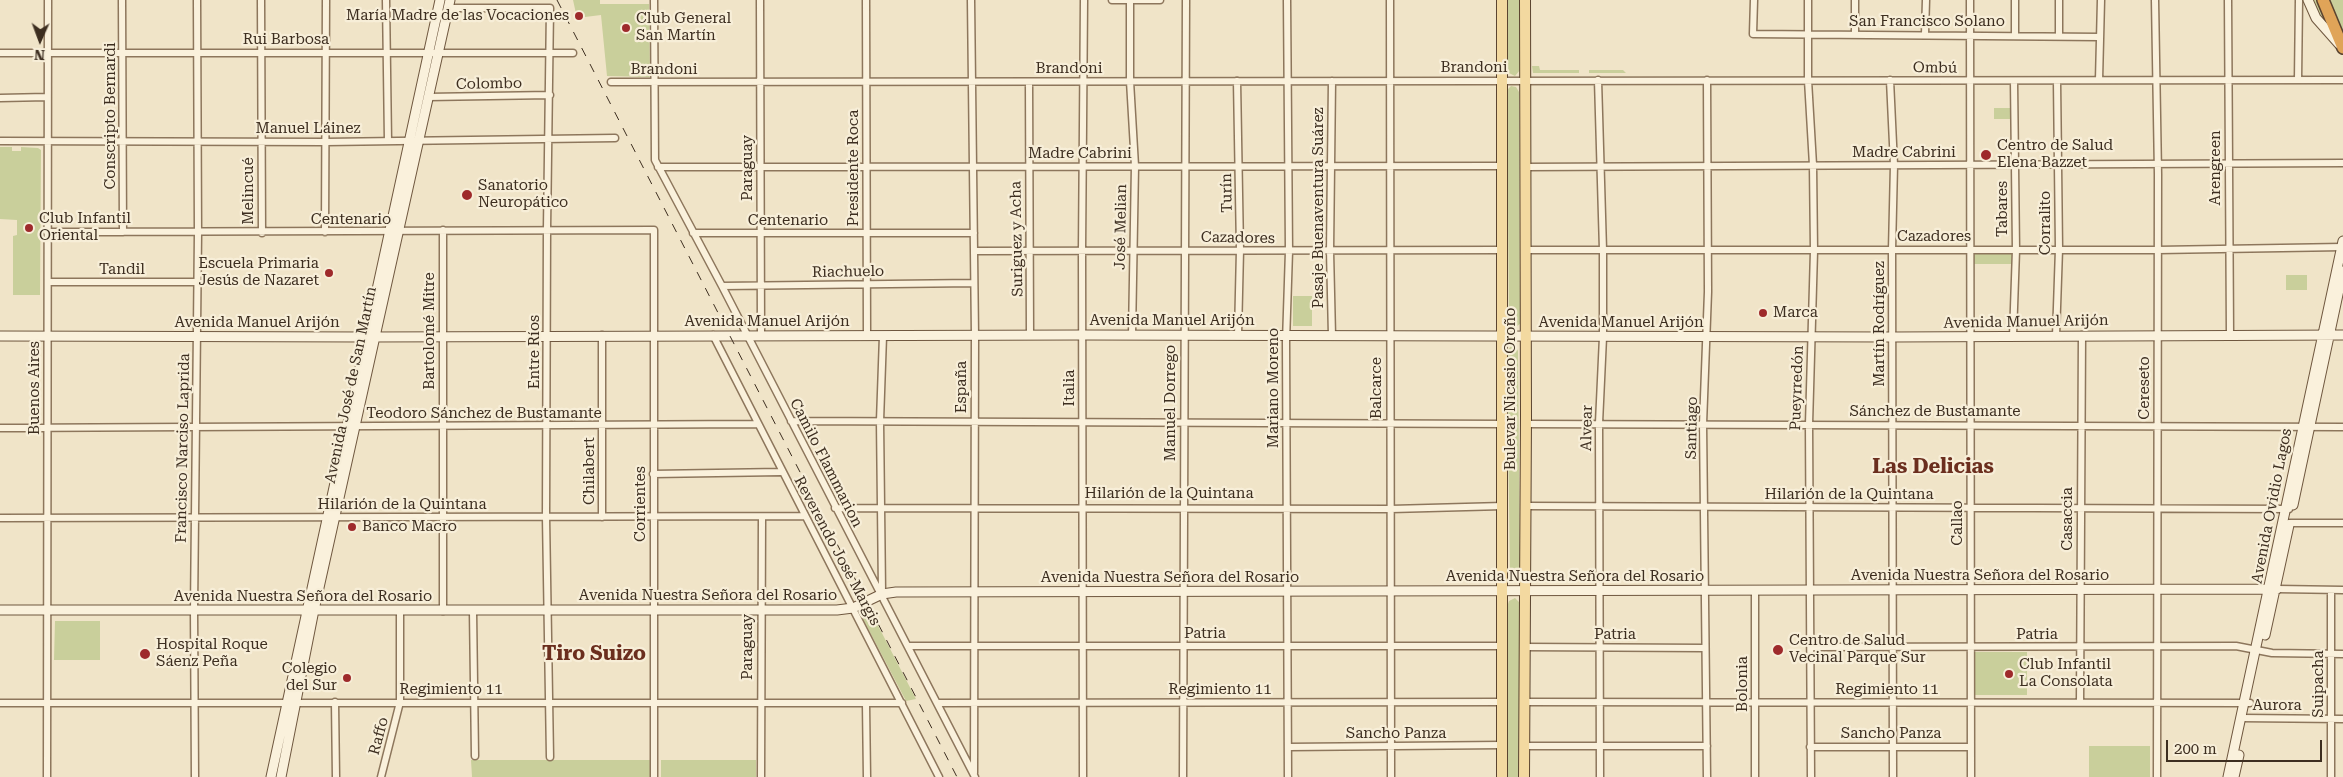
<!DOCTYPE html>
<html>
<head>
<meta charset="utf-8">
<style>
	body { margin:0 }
	#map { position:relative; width:2343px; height:777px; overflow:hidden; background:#f0e4c8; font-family:"Roboto Serif",serif }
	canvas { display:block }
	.north { position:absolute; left:15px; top:15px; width:50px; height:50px; -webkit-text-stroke:4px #f7eed8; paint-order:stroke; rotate:182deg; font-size:14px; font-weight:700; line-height:20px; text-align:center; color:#3d2e20 }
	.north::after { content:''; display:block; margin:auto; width:18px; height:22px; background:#3d2e20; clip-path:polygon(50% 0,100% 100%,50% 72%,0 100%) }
	.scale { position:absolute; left:2166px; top:740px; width:156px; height:22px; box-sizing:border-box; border:2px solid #3d2e20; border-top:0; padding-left:6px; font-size:15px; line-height:18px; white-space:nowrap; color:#3d2e20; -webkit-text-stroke:4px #f7eed8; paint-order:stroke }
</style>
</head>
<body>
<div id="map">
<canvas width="2343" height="777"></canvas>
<div class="north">N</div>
<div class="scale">200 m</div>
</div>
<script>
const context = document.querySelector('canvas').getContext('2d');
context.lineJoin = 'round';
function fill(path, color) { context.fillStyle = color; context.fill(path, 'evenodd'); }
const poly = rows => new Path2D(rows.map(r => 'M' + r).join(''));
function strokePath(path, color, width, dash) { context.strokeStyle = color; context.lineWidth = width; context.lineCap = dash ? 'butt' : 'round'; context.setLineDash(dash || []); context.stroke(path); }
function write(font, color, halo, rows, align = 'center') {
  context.font = font + ' "Roboto Serif",serif'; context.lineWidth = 4.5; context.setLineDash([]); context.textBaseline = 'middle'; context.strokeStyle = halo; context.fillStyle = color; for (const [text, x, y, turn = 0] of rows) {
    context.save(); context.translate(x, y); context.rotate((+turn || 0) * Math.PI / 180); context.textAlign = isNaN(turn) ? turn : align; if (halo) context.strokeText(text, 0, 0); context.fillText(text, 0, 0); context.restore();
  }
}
const green = poly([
	[573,0,600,0,600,4,649,4,650,77,607,76,601,15,577,18],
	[1507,0,1520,0,1520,70,1515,76,1507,72],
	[2308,0,2343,0,2343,48],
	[1532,66,1539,66,1540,70,1579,70,1579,73,1533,73],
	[1589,70,1623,70,1626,73,1589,73],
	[1511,86,1516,87,1519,92,1520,324,1513,329,1509,326,1507,90],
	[1994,108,2012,108,2012,119,1994,119],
	[0,147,12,147,12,151,21,151,21,147,38,148,41,150,40,295,13,295,13,236,17,235,17,220,0,219],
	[1973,251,2014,251,2014,264,1973,264],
	[2286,275,2307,275,2307,290,2286,290],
	[1293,296,1312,296,1312,326,1293,326],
	[1512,345,1515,345,1518,351,1520,579,1514,583,1510,578,1507,351],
	[1515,598,1520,603,1520,777,1508,777,1508,604,1509,601],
	[870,610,916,699,906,701,862,617,863,613],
	[55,621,100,621,100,660,54,660],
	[1974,652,2027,652,2027,695,1974,695],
	[2089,746,2150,746,2150,777,2089,777],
	[471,760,651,760,651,777,472,777],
	[661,760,756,760,756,777,661,777]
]);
const street = poly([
	[122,0,123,232],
	[261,0,262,233],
	[386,0,388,141],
	[654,0,655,160,722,286,975,777],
	[760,0,761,335],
	[866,0,867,336],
	[971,0,975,335,974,773],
	[1112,0,1160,0],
	[1130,0,1130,81,1135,166,1132,335],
	[1287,0,1289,251,1286,342,1288,777],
	[1390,0,1391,777],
	[1754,0,1753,34,2100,37],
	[1808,0,1808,80,1813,165,1814,251,1809,424,1811,777],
	[1855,0,1855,34],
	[1970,0,1971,777],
	[2015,0,2015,35],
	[2155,0,2158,174,2157,777],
	[2228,0,2230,335],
	[448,8,550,8,547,229,546,517,550,757],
	[1925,34,1926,0],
	[2059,36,2059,0],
	[0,53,573,53],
	[1598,80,1603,250,1603,337,1599,423,1600,777],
	[1707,80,1708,292,1703,424,1707,777],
	[1890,80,1894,165,1892,250,1893,777],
	[2099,80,2101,0],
	[2298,80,2299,0],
	[1237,81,1240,250,1238,335],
	[611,82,2343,80],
	[1029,82,1030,335],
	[428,97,550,95],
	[0,98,47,97],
	[0,141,326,142,615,138],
	[658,167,1502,166],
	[1526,167,2343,163],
	[47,232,654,230,654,777],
	[325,232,326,0],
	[693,233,974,233],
	[1526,250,2158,250,2343,247],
	[974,251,1502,250],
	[48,282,197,282],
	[722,286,974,283],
	[602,335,602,517],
	[713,335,939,777],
	[1332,336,1330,251,1332,81],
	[2013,336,2016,250,2014,81],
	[2056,336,2059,249,2057,81],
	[791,421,1503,424],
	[1526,424,2343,427],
	[0,428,757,424],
	[653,474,781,472],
	[1526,506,2289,509],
	[835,508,1391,509,1503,506],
	[0,518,805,516],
	[2289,523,2343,523],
	[2277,589,2343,590],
	[2331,590,2331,777],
	[1755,591,1755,777],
	[882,592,880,421,883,336],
	[443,611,443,230],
	[473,611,475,756],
	[908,646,1502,646],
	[1524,647,1705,648],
	[1811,647,2236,646,2272,653,2343,654],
	[335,702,336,777],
	[1524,702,2250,703],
	[0,703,902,703],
	[937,703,1502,702],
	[2080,703,2082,335],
	[866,704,867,777],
	[2241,718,2343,719],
	[1524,746,1707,746],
	[1289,747,1502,745],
	[1810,747,1971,747],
	[47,777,48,0],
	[195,777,194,610,198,233,197,0],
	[381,777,400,702,400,611],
	[761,777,762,518],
	[1083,777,1082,250,1084,0],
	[1183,777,1186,0]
]);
const secondary = poly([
	[2308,0,2316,18,2339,44],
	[0,336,367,337,1083,335,1893,337,2343,335],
	[2293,505,2343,271],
	[0,610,837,610,853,608,882,594,896,592,2277,589],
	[2265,635,2289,525],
	[271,777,440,0],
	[281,777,314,610,450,0],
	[2228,777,2343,241],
	[2234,777,2239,755]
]);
const primary = poly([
	[1502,0,1502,777],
	[1524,777,1526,416,1525,0]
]);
const highway = poly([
	[2323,0,2343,48]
]);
const rail = poly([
	[557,0,957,777]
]);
const markers = [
	[579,16,5,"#9e2a2b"],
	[626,28,5,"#9e2a2b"],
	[1986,155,6,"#9e2a2b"],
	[467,195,6,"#9e2a2b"],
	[29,228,5,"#9e2a2b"],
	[329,273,5,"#9e2a2b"],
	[1763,313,5,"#9e2a2b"],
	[352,527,5,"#9e2a2b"],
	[1778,650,6,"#9e2a2b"],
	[145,654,6,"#9e2a2b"],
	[2009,674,5,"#9e2a2b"],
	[347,678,5,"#9e2a2b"]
];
const poiNames = [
	["María Madre de las Vocaciones",569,16,"right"],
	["Club General",636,19],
	["San Martín",636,36],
	["Centro de Salud",1997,146],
	["Elena Bazzet",1997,163],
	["Sanatorio",478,186],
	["Neuropático",478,203],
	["Club Infantil",39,219],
	["Oriental",39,236],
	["Escuela Primaria",319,264,"right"],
	["Jesús de Nazaret",319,281,"right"],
	["Marca",1773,313],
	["Banco Macro",362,527],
	["Centro de Salud",1789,641],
	["Vecinal Parque Sur",1789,658],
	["Hospital Roque",156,645],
	["Sáenz Peña",156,662],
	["Club Infantil",2019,665],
	["La Consolata",2019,682],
	["Colegio",337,669,"right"],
	["del Sur",337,686,"right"]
];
const streetNames = [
	["San Francisco Solano",1927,22],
	["Rui Barbosa",286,40],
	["Brandoni",1474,68],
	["Ombú",1935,68,1],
	["Brandoni",1069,69],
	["Brandoni",664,70],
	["Colombo",489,84,-1],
	["Conscripto Bernardi",111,116,-90],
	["Manuel Láinez",308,129],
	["Madre Cabrini",1904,153],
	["Madre Cabrini",1080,154],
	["Paraguay",748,168,-90],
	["Presidente Roca",854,168,-90],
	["Arengreen",2216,168,-90],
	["Melincué",249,191,-90],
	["Turín",1227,193,-91],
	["Pasaje Buenaventura Suárez",1319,208,-90],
	["Tabares",2003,209,-90],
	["Centenario",351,220],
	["Centenario",788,221],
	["Corralito",2046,223,-90],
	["José Melian",1121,227,-89],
	["Cazadores",1934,237],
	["Cazadores",1238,238,1],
	["Suriguez y Acha",1017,239,-91],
	["Tandil",122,270],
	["Riachuelo",848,272,-1],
	["Avenida Manuel Arijón",1172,321],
	["Avenida Manuel Arijón",767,322],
	["Avenida Manuel Arijón",2026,322,-1],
	["Avenida Manuel Arijón",257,323],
	["Avenida Manuel Arijón",1621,323],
	["Martín Rodríguez",1880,324,-90],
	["Bartolomé Mitre",430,331,-90],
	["Entre Ríos",535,352,-90],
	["Avenida José de San Martín",351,385,-78],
	["España",962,387,-90],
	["Buenos Aires",35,388,-90],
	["Italia",1070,388,-90],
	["Mariano Moreno",1274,388,-90],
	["Balcarce",1377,388,-90],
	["Pueyrredón",1797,388,-88],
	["Cereseto",2145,388,-90],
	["Bulevar Nicasio Oroño",1511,389,-90],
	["Manuel Dorrego",1171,403,-90],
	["Sánchez de Bustamante",1935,412],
	["Teodoro Sánchez de Bustamante",484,414],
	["Alvear",1587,428,-89],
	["Santiago",1692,428,-89],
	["Francisco Narciso Laprida",183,448,-89],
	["Camilo Flammarion",826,463,63],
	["Chilabert",590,471,-90],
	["Hilarión de la Quintana",1169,494],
	["Hilarión de la Quintana",1849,495],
	["Corrientes",641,504,-90],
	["Hilarión de la Quintana",402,505],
	["Avenida Ovidio Lagos",2272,506,-79],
	["Casaccia",2068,519,-90],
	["Callao",1958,523,-90],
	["Reverendo José Margis",837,551,62],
	["Avenida Nuestra Señora del Rosario",1980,576],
	["Avenida Nuestra Señora del Rosario",1575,577],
	["Avenida Nuestra Señora del Rosario",1170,578],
	["Avenida Nuestra Señora del Rosario",708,596],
	["Avenida Nuestra Señora del Rosario",303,597],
	["Patria",1205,634],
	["Patria",1615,635],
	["Patria",2037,635],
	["Paraguay",748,647,-90],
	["Bolonia",1743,684,-90],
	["Suipacha",2319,684,-90],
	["Regimiento 11",451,690],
	["Regimiento 11",1220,690],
	["Regimiento 11",1887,690],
	["Aurora",2277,706],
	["Sancho Panza",1396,734],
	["Sancho Panza",1891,734],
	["Raffo",379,736,-75]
];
const districtNames = [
	["Las Delicias",1933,467],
	["Tiro Suizo",594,654]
];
fill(green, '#c9cf9b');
strokePath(street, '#8d765c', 9);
strokePath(secondary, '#6f573f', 11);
strokePath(primary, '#5b4430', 12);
strokePath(highway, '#5b4430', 14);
strokePath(street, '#faf1dc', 6);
strokePath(secondary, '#faf1dc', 9);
strokePath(primary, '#f3d9a0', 10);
strokePath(highway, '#e0a458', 11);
strokePath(rail, '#3d2e20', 1, [9, 9]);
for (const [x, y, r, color] of markers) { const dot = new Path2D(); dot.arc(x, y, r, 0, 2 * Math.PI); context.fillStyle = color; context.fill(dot); strokePath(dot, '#f7eed8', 2); }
write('15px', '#3d2e20', '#f7eed8', poiNames, 'left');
write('15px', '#3d2e20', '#f7eed8', streetNames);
write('bold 20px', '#6b2e1e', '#f7eed8', districtNames);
</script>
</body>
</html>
